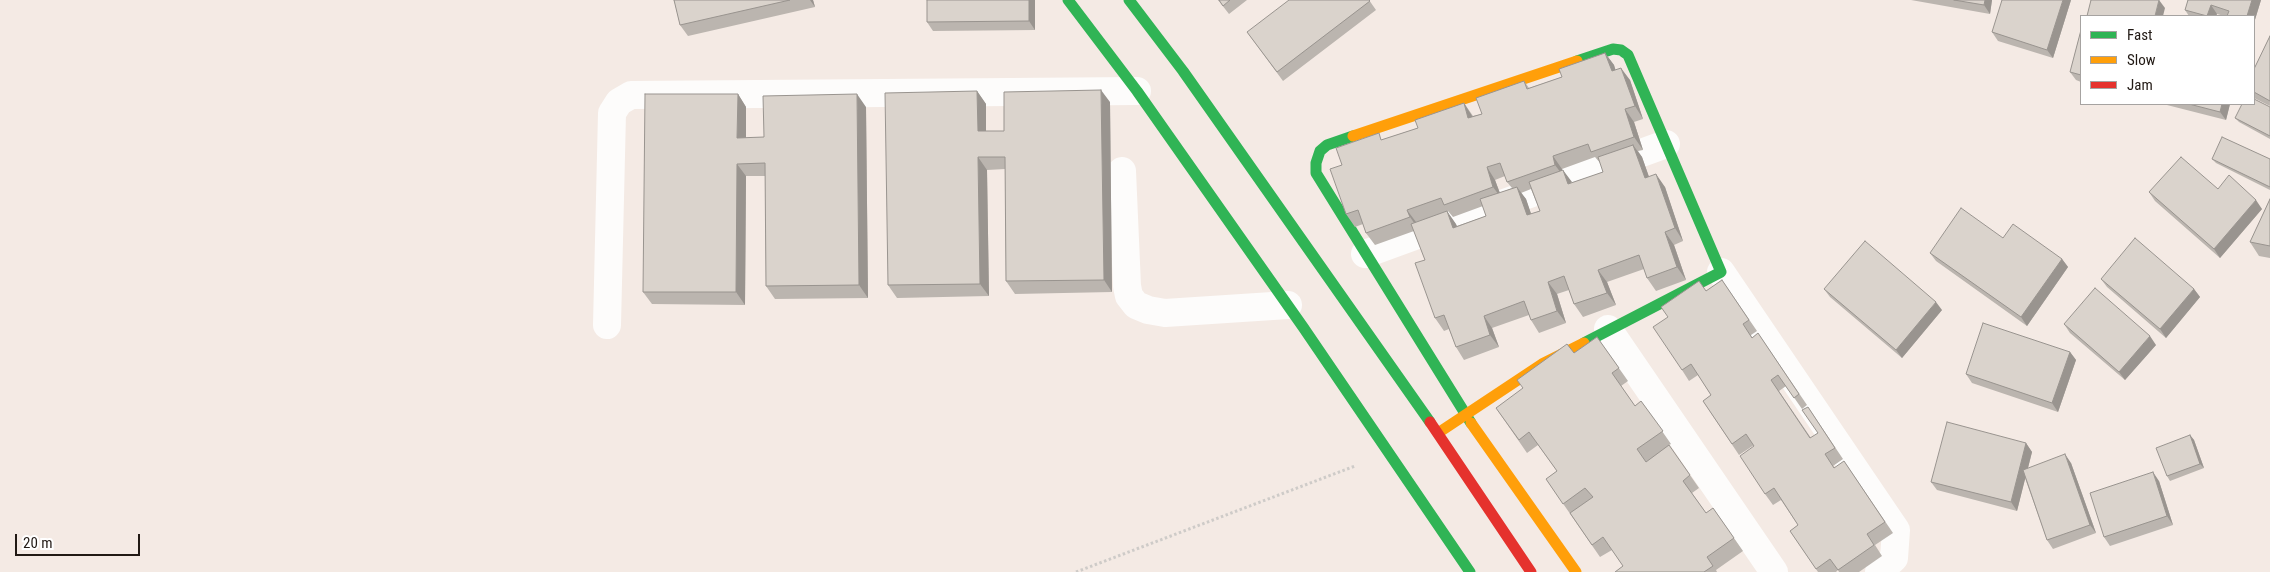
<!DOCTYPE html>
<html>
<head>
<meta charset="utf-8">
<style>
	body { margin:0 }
	#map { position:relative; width:2270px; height:572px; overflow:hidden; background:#f4eae4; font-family:"Roboto Condensed",sans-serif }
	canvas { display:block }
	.legend { position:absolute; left:2080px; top:15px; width:175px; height:90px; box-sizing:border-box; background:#fff; border:1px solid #a6a3a1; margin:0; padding:6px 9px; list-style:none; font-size:15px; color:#211914 }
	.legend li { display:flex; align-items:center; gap:10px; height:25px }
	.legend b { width:25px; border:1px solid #a6a3a1 }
	.scale { position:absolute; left:15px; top:534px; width:125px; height:22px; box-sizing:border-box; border:2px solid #211914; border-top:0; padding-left:6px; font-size:15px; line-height:18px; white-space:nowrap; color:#211914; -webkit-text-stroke:4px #fff; paint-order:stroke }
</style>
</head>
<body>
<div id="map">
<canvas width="2270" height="572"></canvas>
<ul class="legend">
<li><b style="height:6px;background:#30b455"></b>Fast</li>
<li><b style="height:6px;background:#ff9f0a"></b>Slow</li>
<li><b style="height:6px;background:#e5322d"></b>Jam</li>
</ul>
<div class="scale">20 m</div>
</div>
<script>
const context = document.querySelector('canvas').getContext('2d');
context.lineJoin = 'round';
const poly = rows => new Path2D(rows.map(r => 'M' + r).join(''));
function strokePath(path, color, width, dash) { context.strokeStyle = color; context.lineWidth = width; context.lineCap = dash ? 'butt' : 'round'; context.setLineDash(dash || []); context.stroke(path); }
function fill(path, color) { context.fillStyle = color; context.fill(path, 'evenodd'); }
const path = poly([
	[1076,572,1355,466]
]);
const street = poly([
	[1122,171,1127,286,1129,296,1136,305,1148,310,1165,313,1288,305],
	[1365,254,1666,144],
	[1721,272,1896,530,1894,558,1879,572],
	[607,325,612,113,619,102,631,95,1137,91],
	[1608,329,1774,572]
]);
const fast = poly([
	[1068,0,1137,91,1303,327,1470,572],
	[1129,0,1183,71,1430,422],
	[1577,61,1613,49,1621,50,1628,55,1721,272,1584,343],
	[1353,136,1327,145,1320,151,1316,163,1316,173,1471,423]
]);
const slow = poly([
	[1353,136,1577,61],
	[1471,423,1576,572],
	[1438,433,1542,364,1584,343]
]);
const jam = poly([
	[1430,422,1531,572]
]);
const wall = poly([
	[674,0,813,0,815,7,688,36,680,25],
	[1035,0,1035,30,933,31,927,22],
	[1218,0,1247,0,1229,14],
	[1369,0,1376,10,1283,81,1247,32],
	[1911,0,1992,0,1990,14],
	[2071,0,2053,58,1998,41,1992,32],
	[2188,0,2261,0,2254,23,2254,16,2224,16,2217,14,2216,16,2189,16,2185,10],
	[2081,30,2081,82,2076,80,2070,72],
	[2270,36,2270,106,2254,98,2254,69],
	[1605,53,1614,65,1615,70,1630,80,1643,119,1634,122,1643,150,1638,151,1642,157,1649,177,1665,187,1683,241,1674,245,1686,280,1656,291,1647,278,1644,269,1607,282,1616,305,1583,317,1574,304,1569,290,1557,294,1566,323,1539,333,1531,320,1529,315,1492,328,1499,347,1464,360,1456,347,1449,329,1444,331,1435,318,1425,260,1414,231,1375,245,1366,233,1363,224,1355,227,1346,214,1342,165,1384,139,1418,128,1464,103,1473,116,1482,114,1524,81,1529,88,1562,77],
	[1595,157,1601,164,1603,172,1572,183,1562,170,1562,169],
	[1505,176,1507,182,1512,188,1500,193,1495,180],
	[1531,189,1540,211,1531,214,1526,199,1521,193],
	[1483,206,1486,216,1457,226,1447,212,1448,211,1453,217],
	[977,91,986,104,986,131,1004,131,1110,102,1112,292,1015,294,1006,281,1005,169,987,170,989,296,897,298,888,285],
	[738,94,746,107,746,138,764,137,866,107,868,298,775,299,766,286,765,176,746,176,745,305,652,304,643,292],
	[2163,104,2230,104,2226,120],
	[2270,107,2270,139,2239,122,2235,118],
	[2212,159,2270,159,2270,190,2216,163],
	[2218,189,2262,209,2220,258,2155,201,2149,192],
	[2270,199,2270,258,2259,256,2250,242],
	[1930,253,2062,259,2068,267,2027,326,1936,261],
	[2101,279,2194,289,2200,297,2166,338,2107,287],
	[1722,280,1757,331,1751,335,1752,338,1758,333,1807,405,1802,409,1786,386,1779,391,1811,438,1818,433,1808,407,1843,459,1833,466,1835,468,1844,461,1893,533,1875,545,1882,556,1859,572,1839,572,1838,570,1836,572,1818,572,1790,531,1798,525,1781,500,1773,505,1765,494,1754,446,1754,445,1739,455,1703,401,1711,395,1698,375,1689,381,1682,370,1706,291],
	[1824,289,1942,310,1902,358,1830,297],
	[2064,324,2156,345,2125,380,2070,333],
	[1597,337,1628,381,1621,386,1635,406,1641,401,1671,444,1669,445,1699,488,1692,493,1706,513,1713,508,1743,551,1716,570,1717,572,1615,572,1623,566,1612,550,1600,557,1546,479,1557,471,1538,445,1527,453,1496,408],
	[2070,352,2076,360,2058,412,1972,383,1966,374],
	[2190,435,2194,440,2204,468,2170,481,2167,476],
	[2026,443,2032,452,2028,468,2071,463,2096,533,2053,549,2047,540,2025,478,2017,511,1937,490,1931,482],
	[2159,481,2173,525,2110,546,2104,537]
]);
const shadedWall = poly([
	[810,0,813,0,815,7],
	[1029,0,1035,0,1035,30,1029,21],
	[1985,0,1992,0,1990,14,1984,5],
	[2063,0,2071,0,2053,58,2047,50],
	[2159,0,2165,8,2163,16,2155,16],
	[2252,0,2261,0,2254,23,2254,16,2247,16],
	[2211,5,2217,14,2216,16,2207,16],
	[1605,53,1614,65,1620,84,1612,71],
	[1621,68,1630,80,1643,119,1635,106],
	[1101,90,1110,102,1112,292,1104,280],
	[977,91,986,104,986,144,978,131],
	[738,94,746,107,746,151,737,138],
	[857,94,866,107,868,298,859,285],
	[1464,103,1472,116,1477,131,1468,118],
	[2222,104,2230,104,2226,120,2220,112],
	[1625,109,1634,122,1643,150,1634,137],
	[1633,145,1642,157,1654,191,1645,178],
	[1553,156,1562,169,1564,177,1555,165],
	[978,157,987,170,989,296,980,284],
	[737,164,746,176,745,305,736,292],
	[1487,167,1495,180,1502,199,1493,187],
	[1563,170,1572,182,1568,184],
	[1656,174,1665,187,1683,241,1675,228],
	[1517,187,1526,199,1536,228,1527,215],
	[2256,200,2262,209,2220,258,2214,249],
	[1407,210,1416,222,1419,230,1410,217],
	[1447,211,1456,224,1462,240,1453,228],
	[1665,232,1674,245,1686,280,1677,267],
	[2062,259,2068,267,2027,326,2021,317],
	[1598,270,1607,282,1616,305,1607,293],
	[1548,282,1557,294,1566,323,1557,311],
	[2194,289,2200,297,2166,338,2160,329],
	[1936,302,1942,310,1902,358,1896,350],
	[1484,316,1492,328,1499,347,1490,335],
	[2150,336,2156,345,2125,380,2119,372],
	[2070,352,2076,360,2058,412,2052,403],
	[2190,435,2194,440,2204,468,2200,464],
	[2026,443,2032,452,2017,511,2011,502],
	[2065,454,2071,463,2096,533,2090,525],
	[2153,472,2159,481,2173,525,2167,516]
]);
const building = poly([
	[674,0,790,0,680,25,674,0],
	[927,0,1029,0,1029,21,927,22,927,0],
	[1219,0,1230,0,1223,6,1219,0],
	[1289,0,1369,0,1370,1,1277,72,1247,32,1289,0],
	[1954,0,1985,0,1984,5,1954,0],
	[2002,0,2063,0,2047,50,1992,32,2002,0],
	[2091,0,2159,0,2155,16,2087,16,2091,0],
	[2188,0,2252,0,2247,16,2227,16,2229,11,2211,5,2207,16,2185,10,2188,0],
	[2081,30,2081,75,2070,72,2081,30],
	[2270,36,2270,101,2254,92,2254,69,2270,36],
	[1605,53,1612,71,1621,68,1635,106,1625,109,1634,137,1591,152,1588,144,1553,156,1555,165,1507,182,1500,163,1487,167,1493,187,1444,205,1441,198,1407,210,1410,217,1366,233,1358,210,1346,214,1330,169,1342,165,1336,148,1379,133,1381,140,1418,128,1415,120,1464,103,1468,118,1482,114,1476,98,1524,81,1527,89,1562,77,1559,69,1605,53],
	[1101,90,1104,280,1006,281,1005,157,978,157,980,284,888,285,885,93,977,91,978,131,1004,131,1004,92,1101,90],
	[645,94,738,94,737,138,764,137,763,96,857,94,859,285,766,286,765,163,737,164,736,292,643,292,645,94],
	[2254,99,2270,107,2270,136,2235,118,2242,104,2254,104,2254,99],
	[2189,104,2222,104,2220,112,2189,104],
	[2222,137,2270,159,2270,187,2212,159,2222,137],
	[1633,145,1645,178,1656,174,1675,228,1665,232,1677,267,1647,278,1639,255,1598,270,1607,293,1574,304,1564,276,1548,282,1557,311,1531,320,1524,301,1484,316,1490,335,1456,347,1444,315,1435,318,1415,263,1425,260,1411,224,1447,211,1453,228,1486,216,1480,199,1517,187,1527,215,1540,211,1529,182,1563,170,1568,184,1603,172,1598,157,1633,145],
	[2181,157,2218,189,2229,175,2256,200,2214,249,2149,192,2181,157],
	[2270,199,2270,246,2250,242,2270,199],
	[1961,208,2003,238,2013,224,2062,259,2021,317,1930,253,1961,208],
	[2135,238,2194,289,2160,329,2101,279,2135,238],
	[1865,241,1936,302,1896,350,1824,289,1865,241],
	[1722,280,1749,320,1743,324,1752,338,1758,333,1799,394,1794,398,1778,375,1771,380,1810,438,1818,433,1802,410,1808,407,1835,448,1825,454,1834,468,1844,461,1885,522,1867,534,1874,545,1838,570,1830,559,1816,569,1790,531,1798,525,1774,488,1765,494,1740,456,1754,446,1746,434,1732,444,1703,401,1711,395,1691,364,1682,370,1653,327,1668,317,1661,307,1699,281,1706,291,1722,280],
	[2095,288,2150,336,2119,372,2064,324,2095,288],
	[1983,323,2070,352,2052,403,1966,374,1983,323],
	[1597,337,1619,368,1612,373,1635,406,1641,401,1663,431,1637,449,1646,462,1669,445,1690,475,1683,481,1706,513,1713,508,1734,538,1707,557,1713,566,1704,572,1615,572,1623,566,1603,537,1592,545,1570,513,1593,497,1585,488,1563,504,1546,479,1557,471,1529,432,1519,440,1496,408,1523,388,1517,380,1567,344,1574,353,1597,337],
	[1947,422,2026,443,2011,502,1931,482,1947,422],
	[2190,435,2200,464,2167,476,2156,448,2190,435],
	[2065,454,2090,525,2047,540,2023,470,2065,454],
	[2153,472,2167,516,2104,537,2090,493,2153,472]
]);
strokePath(path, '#cecbc8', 3, [2.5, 2.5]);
strokePath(street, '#fdfcfb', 28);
strokePath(fast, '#30b455', 11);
strokePath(slow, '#ff9f0a', 11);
strokePath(jam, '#e5322d', 11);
fill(wall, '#bbb5af');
fill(shadedWall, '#99948f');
fill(building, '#dad3cc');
strokePath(building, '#99948f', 1);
</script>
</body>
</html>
